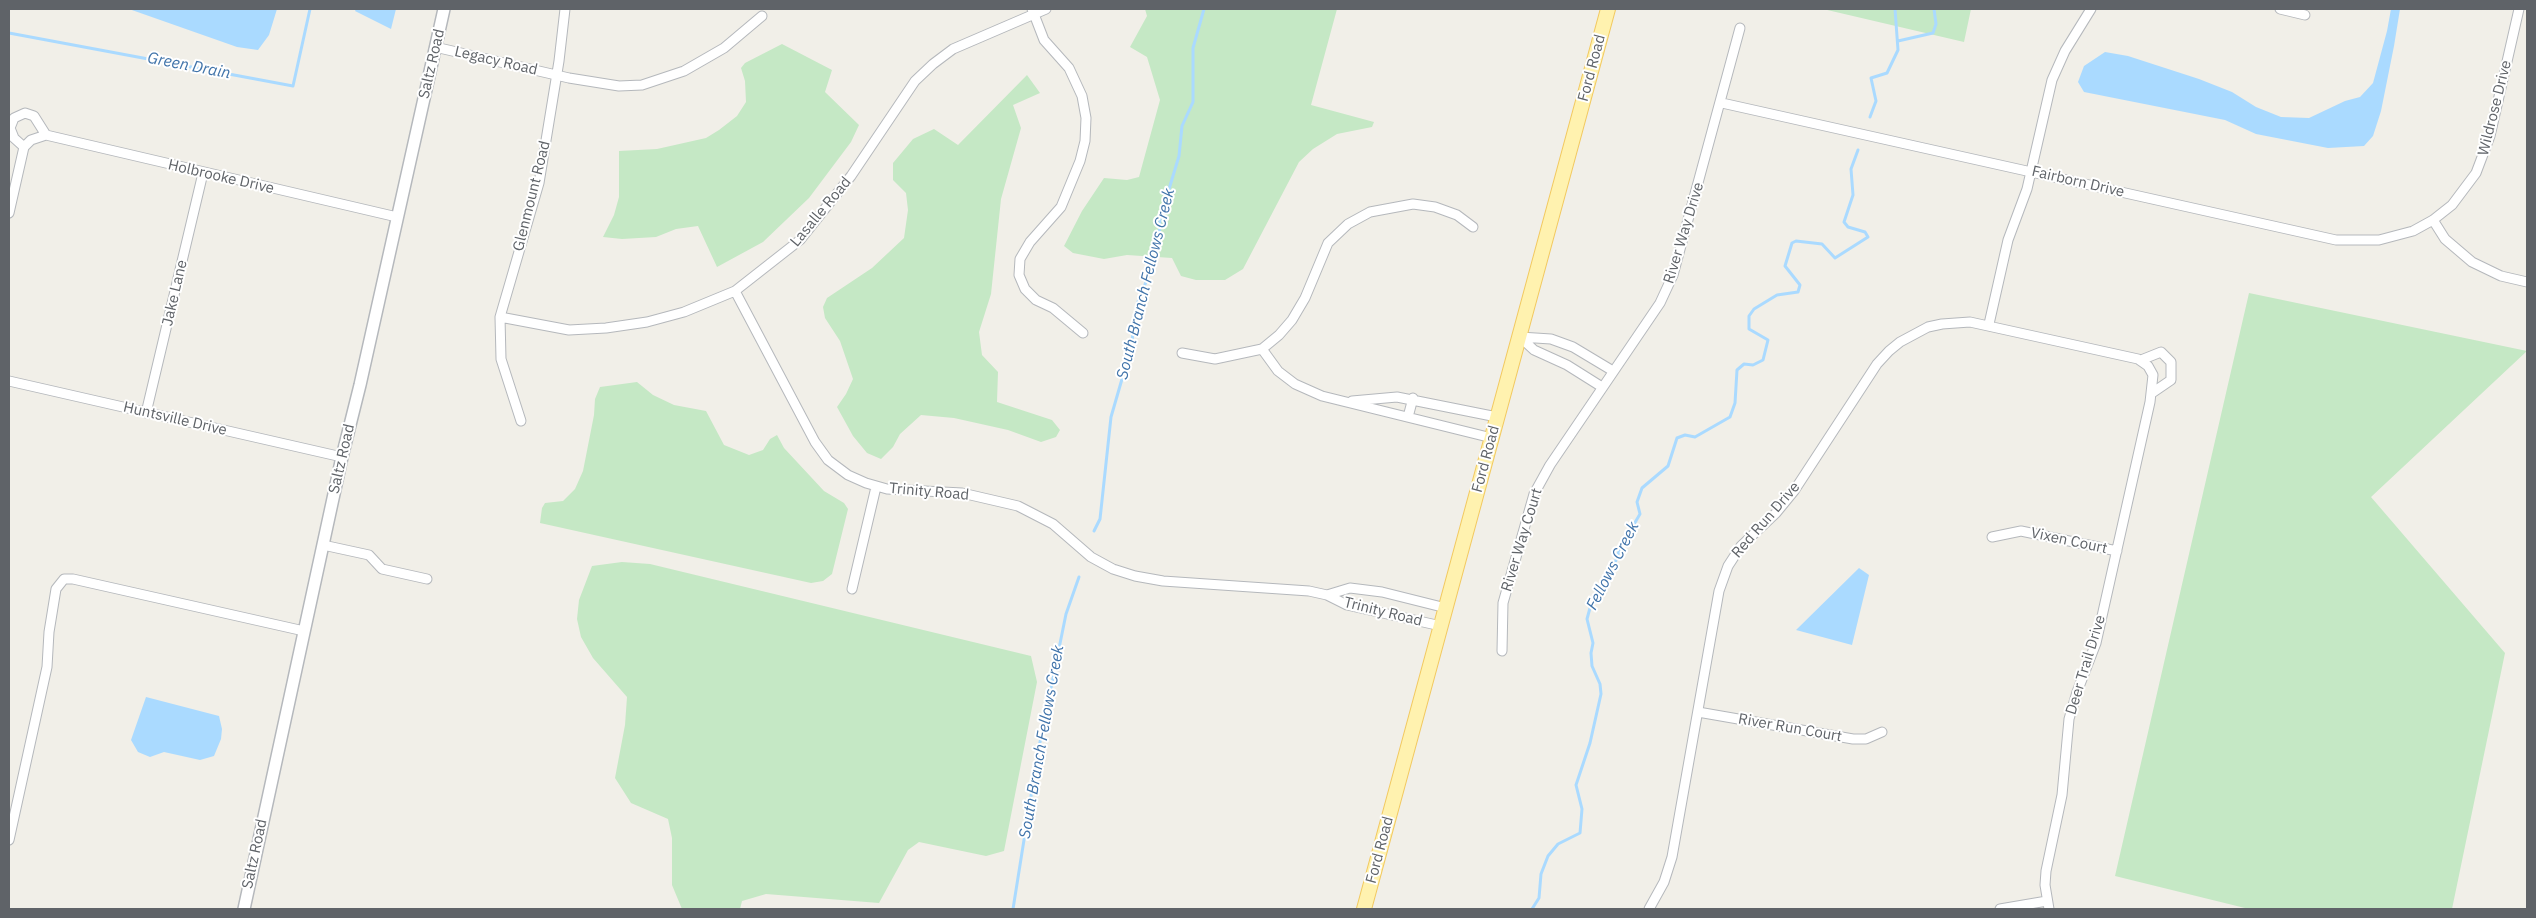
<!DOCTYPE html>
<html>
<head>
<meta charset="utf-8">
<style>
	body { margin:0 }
	#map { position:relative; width:2536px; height:918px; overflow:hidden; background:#f1efe8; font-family:"IBM Plex Sans",sans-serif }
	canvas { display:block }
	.frame { position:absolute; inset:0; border:10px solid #5f6368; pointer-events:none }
</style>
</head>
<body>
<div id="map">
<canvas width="2536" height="918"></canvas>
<div class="frame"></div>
</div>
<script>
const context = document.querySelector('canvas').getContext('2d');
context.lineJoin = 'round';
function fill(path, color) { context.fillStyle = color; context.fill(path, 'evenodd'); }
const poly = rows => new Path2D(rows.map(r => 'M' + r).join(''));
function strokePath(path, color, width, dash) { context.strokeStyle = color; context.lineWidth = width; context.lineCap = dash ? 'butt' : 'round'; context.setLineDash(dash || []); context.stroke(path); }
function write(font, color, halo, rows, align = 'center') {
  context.font = font + ' "IBM Plex Sans",sans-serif'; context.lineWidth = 4; context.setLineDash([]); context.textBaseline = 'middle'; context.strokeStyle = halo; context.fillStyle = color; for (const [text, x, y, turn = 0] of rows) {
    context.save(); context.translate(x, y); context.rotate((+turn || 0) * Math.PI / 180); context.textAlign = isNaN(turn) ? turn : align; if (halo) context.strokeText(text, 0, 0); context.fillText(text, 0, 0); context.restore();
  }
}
const green = poly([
	[1145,9,1337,9,1311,105,1374,122,1372,127,1337,134,1313,149,1299,162,1243,269,1225,280,1196,280,1181,276,1172,258,1127,255,1104,259,1073,253,1064,246,1082,211,1104,178,1127,180,1139,177,1160,100,1147,57,1130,47,1147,16],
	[1823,9,1971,9,1964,42],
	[782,44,832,70,825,92,859,125,851,142,809,198,763,242,717,267,698,226,676,229,656,237,622,239,603,237,614,215,619,197,619,151,657,149,706,138,719,130,737,116,746,102,745,81,741,68,745,63],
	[1027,75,1040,93,1013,105,1021,128,1001,199,991,294,979,332,982,355,998,372,997,402,1052,420,1060,430,1056,437,1041,442,1008,430,954,418,921,415,900,434,893,447,881,459,867,453,853,436,837,407,846,394,853,379,840,341,825,318,823,307,827,298,872,268,904,238,908,210,906,193,893,180,893,163,913,139,934,129,958,145],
	[2249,293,2527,351,2371,497,2505,653,2452,909,2249,909,2115,876],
	[637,382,653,395,674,405,706,411,724,445,749,455,763,450,770,439,777,435,784,448,824,491,844,503,848,509,832,574,823,581,811,583,540,523,542,508,545,503,563,501,575,489,583,471,594,415,595,399,600,387],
	[622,562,650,564,1031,656,1037,682,1004,851,986,856,919,842,908,850,879,903,766,894,742,901,740,909,682,909,672,885,672,838,668,819,631,803,615,778,625,725,627,697,593,658,581,637,577,619,579,600,592,566]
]);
const water = poly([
	[129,9,277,9,269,35,258,50,237,47],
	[356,9,396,9,391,29,355,11],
	[2391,9,2400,9,2394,46,2381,111,2373,136,2364,146,2328,148,2256,134,2225,120,2084,92,2078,82,2084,66,2105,52,2128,56,2199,79,2232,92,2256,107,2281,117,2309,118,2345,101,2360,97,2373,83,2387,31],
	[1859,568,1869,575,1852,645,1796,630],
	[146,697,219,716,222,729,221,739,214,756,200,760,164,752,150,757,138,752,131,740]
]);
const stream = poly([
	[9,33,293,86,310,9],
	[1898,41,1933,33,1936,24,1934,9],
	[1870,117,1876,101,1871,78,1887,73,1898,50,1895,9],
	[1094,531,1100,519,1111,417,1131,348,1137,304,1148,277,1152,250,1159,241,1160,219,1179,156,1182,126,1193,102,1193,48,1204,9],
	[1013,909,1038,752,1066,614,1079,577],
	[1532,909,1539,898,1541,874,1548,856,1558,844,1580,833,1582,809,1576,785,1590,743,1601,694,1600,684,1592,666,1591,653,1593,643,1587,619,1590,608,1608,584,1620,548,1640,514,1637,502,1642,488,1668,466,1677,438,1685,435,1695,437,1730,417,1735,403,1737,370,1744,364,1753,365,1763,360,1768,340,1749,329,1749,316,1754,309,1777,295,1798,292,1800,285,1785,266,1792,243,1796,241,1822,244,1835,258,1868,237,1865,232,1848,227,1844,222,1853,195,1851,169,1858,150]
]);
const minor = poly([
	[1032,9,1044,40,1069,68,1082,96,1086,118,1085,141,1080,161,1061,207,1030,242,1020,259,1019,275,1025,289,1036,300,1053,308,1083,333],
	[2280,9,2305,15],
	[435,47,569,78,619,86,642,85,684,71,724,48,762,16],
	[1722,103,2336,240,2379,240,2413,231,2433,220,2452,205,2476,173,2490,136,2519,9],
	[46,135,397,217],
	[24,147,14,138,10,128,14,118,25,113,34,116,46,135],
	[9,213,24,147,31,140,46,135],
	[2433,220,2445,239,2472,262,2501,276,2527,282],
	[735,291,815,442,828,460,848,475,866,483,887,489,962,493,1018,506,1053,524,1091,557,1113,569,1135,576,1163,581,1309,591,1327,595],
	[500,317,569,330,606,328,647,322,684,312,735,291,800,240,851,176,915,81,933,64,953,49,1046,9],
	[1989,324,2008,240,2027,189,2052,80,2065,51,2091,9],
	[1520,337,1551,339,1573,347,1613,371],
	[1520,337,1534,350,1567,365,1602,387],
	[1262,349,1278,371,1295,384,1322,396,1492,438],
	[1182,353,1215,359,1262,349,1279,335,1292,320,1305,298,1328,243,1348,224,1370,212,1413,204,1435,207,1457,215,1473,227],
	[2141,360,2161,352,2171,362,2171,380,2152,393],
	[9,381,342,457],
	[1352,401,1397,397,1497,417],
	[146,413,203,173],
	[1408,417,1413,398],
	[521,421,501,359,500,317,539,183,559,61,565,9],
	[1992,537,2021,531,2117,551],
	[323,545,369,555,382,569,427,579],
	[852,589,876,487],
	[1441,626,1347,605,1327,595,1350,588,1382,592,1446,608],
	[1502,651,1503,603,1534,494,1550,465,1660,303,1673,275,1740,28],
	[1698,712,1853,739,1866,739,1882,732],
	[9,840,47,667,49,632,56,589,64,579,73,579,304,631],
	[1649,909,1664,882,1672,857,1719,591,1728,566,1741,546,1776,513,1794,491,1877,364,1889,351,1900,342,1928,327,1942,324,1970,322,2138,359,2148,366,2153,375,2150,402,2096,643,2077,692,2069,719,2062,795,2046,871,2045,885,2049,909],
	[2000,909,2047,901]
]);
const tertiary = poly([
	[244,909,342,457,360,385,444,9]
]);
const primary = poly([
	[1364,909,1608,9]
]);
const streetNames = [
	["Legacy Road",496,61,13],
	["Saltz Road",432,64,-77],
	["Ford Road",1592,68,-75],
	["Wildrose Drive",2495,108,-76],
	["Holbrooke Drive",221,177,13],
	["Fairborn Drive",2078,182,13],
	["Glenmount Road",532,196,-76],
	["Lasalle Road",821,212,-50],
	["River Way Drive",1684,233,-73],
	["Jake Lane",175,293,-77],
	["Huntsville Drive",175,419,13],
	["Saltz Road",342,459,-77],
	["Ford Road",1486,459,-75],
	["Trinity Road",929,492,5],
	["Red Run Drive",1766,520,-49],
	["River Way Court",1522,540,-73],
	["Vixen Court",2069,541,12],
	["Trinity Road",1383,612,14],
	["Deer Trail Drive",2086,665,-73],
	["River Run Court",1790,728,10],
	["Ford Road",1380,850,-75],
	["Saltz Road",255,854,-78]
];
const waterNames = [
	["Green Drain",189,66,11],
	["South Branch Fellows Creek",1146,284,-76],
	["Fellows Creek",1613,566,-63],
	["South Branch Fellows Creek",1042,742,-80]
];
fill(green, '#c5e8c5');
fill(water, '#aadaff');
strokePath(stream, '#aadaff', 3);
strokePath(minor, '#b5b8bc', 11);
strokePath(tertiary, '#b5b8bc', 14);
strokePath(primary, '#f2c960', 16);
strokePath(minor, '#fff', 9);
strokePath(tertiary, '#fff', 11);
strokePath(primary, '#fff2af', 14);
write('15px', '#5f6368', '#fff', streetNames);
write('italic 16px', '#4174aa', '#fff', waterNames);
</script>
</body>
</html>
